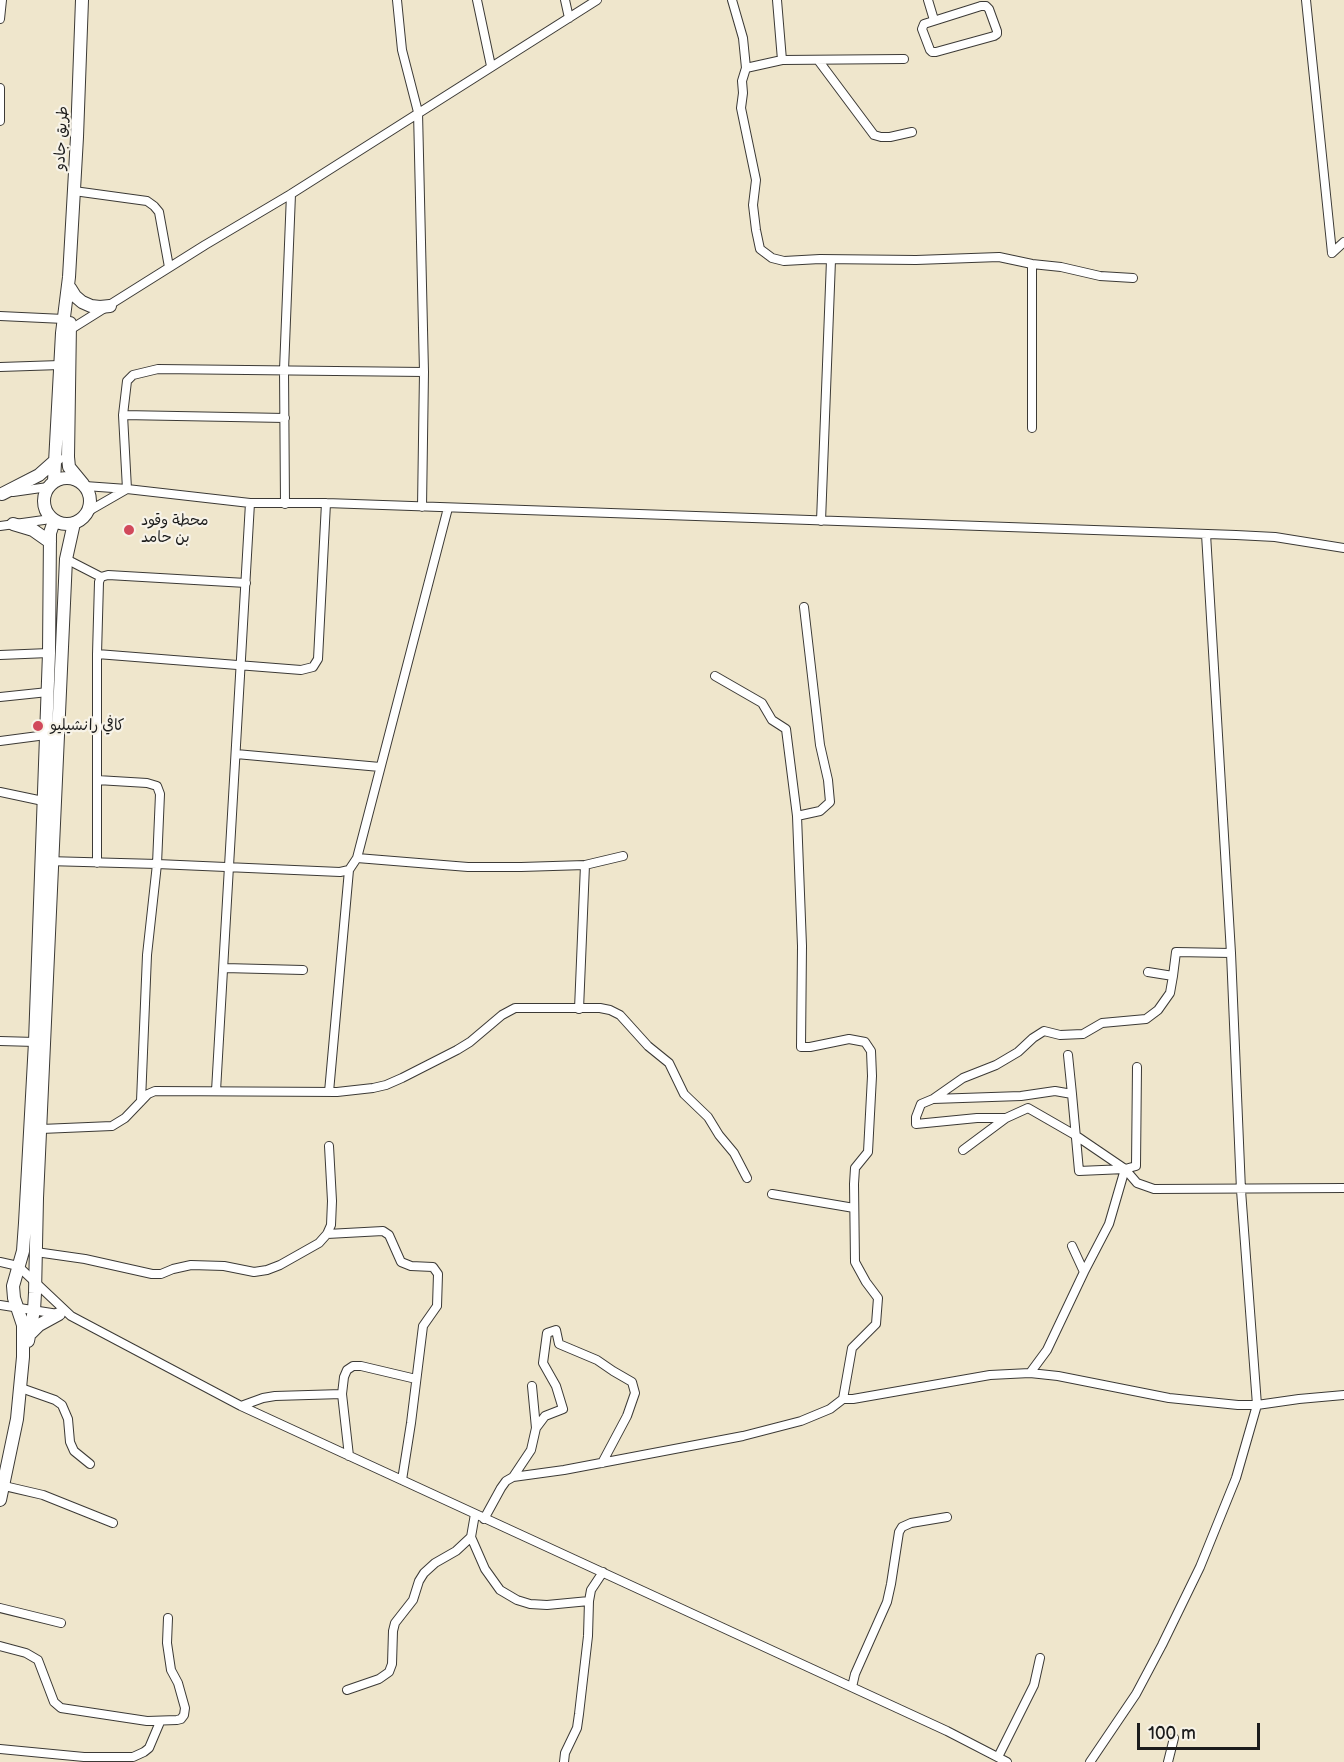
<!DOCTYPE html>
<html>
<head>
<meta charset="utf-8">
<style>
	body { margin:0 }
	#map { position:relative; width:1344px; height:1762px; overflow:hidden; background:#efe6cc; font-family:"Balsamiq Sans",sans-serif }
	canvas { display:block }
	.scale { position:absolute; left:1137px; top:1723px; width:123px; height:27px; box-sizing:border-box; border:3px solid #1c1c1c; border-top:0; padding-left:8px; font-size:18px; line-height:21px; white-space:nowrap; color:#1c1c1c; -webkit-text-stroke:4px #f7f3e8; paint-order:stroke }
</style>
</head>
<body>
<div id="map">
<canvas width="1344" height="1762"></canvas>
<div class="scale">100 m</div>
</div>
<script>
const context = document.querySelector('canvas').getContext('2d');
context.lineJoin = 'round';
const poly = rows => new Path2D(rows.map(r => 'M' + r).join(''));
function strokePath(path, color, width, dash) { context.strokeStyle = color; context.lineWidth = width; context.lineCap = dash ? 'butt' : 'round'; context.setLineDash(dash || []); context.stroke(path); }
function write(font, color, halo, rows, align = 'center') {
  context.font = font + ' "Balsamiq Sans","Playpen Sans Arabic",sans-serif'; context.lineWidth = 4.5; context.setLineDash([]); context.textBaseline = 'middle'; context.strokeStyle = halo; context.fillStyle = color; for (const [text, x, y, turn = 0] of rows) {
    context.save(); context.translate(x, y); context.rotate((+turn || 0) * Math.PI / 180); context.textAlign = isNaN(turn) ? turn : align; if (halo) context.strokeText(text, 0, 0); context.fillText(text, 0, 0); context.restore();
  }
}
const minor = poly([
	[397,0,402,50,418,112,424,372,422,507],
	[477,0,491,66],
	[565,0,569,18],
	[732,0,743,38,746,68,742,81,743,93,741,108,756,180,753,205,756,230,760,249,772,258,784,261,820,259,916,260,999,257,1032,264,1061,267,1100,276,1133,278],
	[777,0,782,60],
	[928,0,934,20],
	[1306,0,1332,253],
	[981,6,986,6,989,9,997,31,997,34,994,36,936,52,932,52,930,50,922,29,924,24,981,6],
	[0,19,2,0],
	[818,60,874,135,881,137,890,137,912,132],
	[746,68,782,60,904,59],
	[0,88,0,121],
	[74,191,147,201,154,206,159,212,169,267],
	[1332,253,1344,242],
	[1032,264,1032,428],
	[0,316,64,319],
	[68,331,205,245,291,194,597,0],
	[0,367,60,365],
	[123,415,285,418],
	[85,486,127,489,250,503,326,503,1236,535,1275,537,1344,548],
	[127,489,123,415,127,381,133,375,158,369,424,372],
	[13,492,48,487],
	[285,504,284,370,291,194],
	[87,512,127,489],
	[821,521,831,260],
	[0,526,51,519],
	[66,559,101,577,108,575,246,583],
	[97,654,301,670,313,667,318,659,326,503],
	[0,655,49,653],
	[715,676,762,703,772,720,786,729,797,816,802,946,801,1047,810,1047,849,1039,865,1042,871,1051,872,1076,868,1152,855,1168,854,1184,855,1262,866,1282,878,1298,876,1324,852,1348,843,1399],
	[0,697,48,692],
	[0,741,46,735],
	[236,754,380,767],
	[97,780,147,783,157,786,160,794,157,864,147,955,141,1101],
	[0,792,43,801],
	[797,816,820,811,830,802,828,780,820,745,804,607],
	[357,858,468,867,521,867,585,865,623,856],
	[47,861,157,864,340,872,349,870],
	[97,863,97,654,99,582,101,577],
	[224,968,303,970],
	[1148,972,1173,976,1176,952,1231,953],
	[579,1009,585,865],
	[0,1041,35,1042],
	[1068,1055,1072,1094,1055,1091,1021,1096,933,1099,921,1104,916,1117,916,1124,977,1118,1006,1118,1028,1108,1075,1135,1125,1169,1109,1224,1084,1272],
	[216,1091,250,503],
	[329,1092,349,870,357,858,448,508],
	[1072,1094,1079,1171,1125,1169,1136,1166,1137,1067],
	[933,1099,963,1078,996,1065,1018,1052,1033,1038,1044,1031,1060,1035,1083,1034,1102,1023,1146,1019,1158,1010,1170,993,1173,976],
	[41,1129,112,1126,125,1118,148,1094,155,1091,337,1092,373,1088,386,1085,402,1078,457,1050,470,1042,502,1015,515,1008,600,1008,610,1010,620,1015,648,1046,669,1063,684,1094,708,1117,719,1135,734,1153,747,1178],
	[963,1150,1006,1118],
	[1125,1169,1137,1183,1154,1189,1344,1188],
	[772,1194,854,1208],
	[327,1234,383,1231,389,1235,401,1262,411,1266,433,1267,438,1274,437,1306,423,1326,411,1423,402,1480],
	[36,1252,85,1259,152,1274,161,1274,173,1269,191,1265,224,1266,254,1272,267,1270,280,1265,319,1243,327,1234,331,1225,332,1201,329,1146],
	[0,1262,18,1266,71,1316,241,1406,947,1731,1007,1762],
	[0,1305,58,1314],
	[1030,1373,1047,1350,1084,1272,1072,1246],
	[532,1386,536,1428],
	[21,1388,55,1400,62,1405,68,1419,70,1442,74,1451,90,1464],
	[241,1406,263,1398,275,1396,342,1394],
	[349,1456,342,1394,344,1377,347,1370,353,1366,361,1366,416,1379],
	[513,1477,531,1450,536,1428,545,1416,563,1409,556,1386,543,1363,547,1333,556,1330,559,1344,597,1360,613,1371,632,1382,635,1393,627,1416,602,1463],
	[0,1485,43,1495,113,1523],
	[484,1519,501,1488,506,1481,513,1477,564,1470,743,1436,801,1421,830,1409,843,1399,853,1399,990,1375,1030,1373,1058,1376,1169,1398,1238,1405,1257,1405,1299,1399,1344,1395],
	[471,1537,485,1569,500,1590,517,1600,530,1604,547,1605,589,1601],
	[0,1608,61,1623],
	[0,1646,26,1653,38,1660,54,1702,61,1708,147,1721,177,1720,181,1719,184,1715,185,1708,178,1683,171,1670,167,1643,168,1618],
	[852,1687,855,1674,887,1602,891,1584,899,1532,902,1527,911,1523,947,1517],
	[347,1690,379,1679,389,1672,392,1664,393,1631,395,1623,413,1600,419,1581,424,1573,435,1563,456,1551,471,1537,475,1514],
	[0,1749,84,1757,133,1757,144,1752,149,1748,160,1722],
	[998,1757,1034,1685,1040,1658],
	[564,1762,565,1753,577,1728,579,1714,588,1636,589,1601,591,1590,603,1572],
	[1090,1762,1136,1694,1162,1645,1200,1567,1236,1478,1257,1405,1241,1190,1231,953,1206,534],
	[1168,1762,1174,1738]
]);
const highway = poly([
	[70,288,75,296,82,302,91,306,100,307,110,306],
	[70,323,68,457,69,467,83,484],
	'44 501a23 23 0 1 1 46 0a23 23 0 1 1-46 0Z',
	[54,481,62,333,69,277,77,137,82,0],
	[2,494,39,475,57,459],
	[13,524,33,530,50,542],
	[31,1333,39,1325,59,1314],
	[28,1341,34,1310,35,1293,37,1198,66,559,74,523],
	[0,1500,17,1419,23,1357,23,1325,14,1298,13,1286,23,1251,25,1223,35,1042,49,653,50,533,54,521]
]);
const markers = [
	[129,530,6,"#d1495b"],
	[38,726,6,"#d1495b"]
];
const streetNames = [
	["طريق جادو",62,138,-87]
];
const poiNames = [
	["محطة وقود",141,521],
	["بن حامد",141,538],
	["كافي رانشيليو",50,726]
];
strokePath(minor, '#3c3a36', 10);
strokePath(highway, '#3c3a36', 14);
strokePath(minor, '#fff', 8);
strokePath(highway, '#fff', 12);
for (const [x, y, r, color] of markers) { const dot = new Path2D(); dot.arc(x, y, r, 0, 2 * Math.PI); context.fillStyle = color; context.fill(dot); strokePath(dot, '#f7f3e8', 2); }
write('15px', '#1c1c1c', '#f7f3e8', streetNames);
write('15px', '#1c1c1c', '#f7f3e8', poiNames, 'left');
</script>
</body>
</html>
